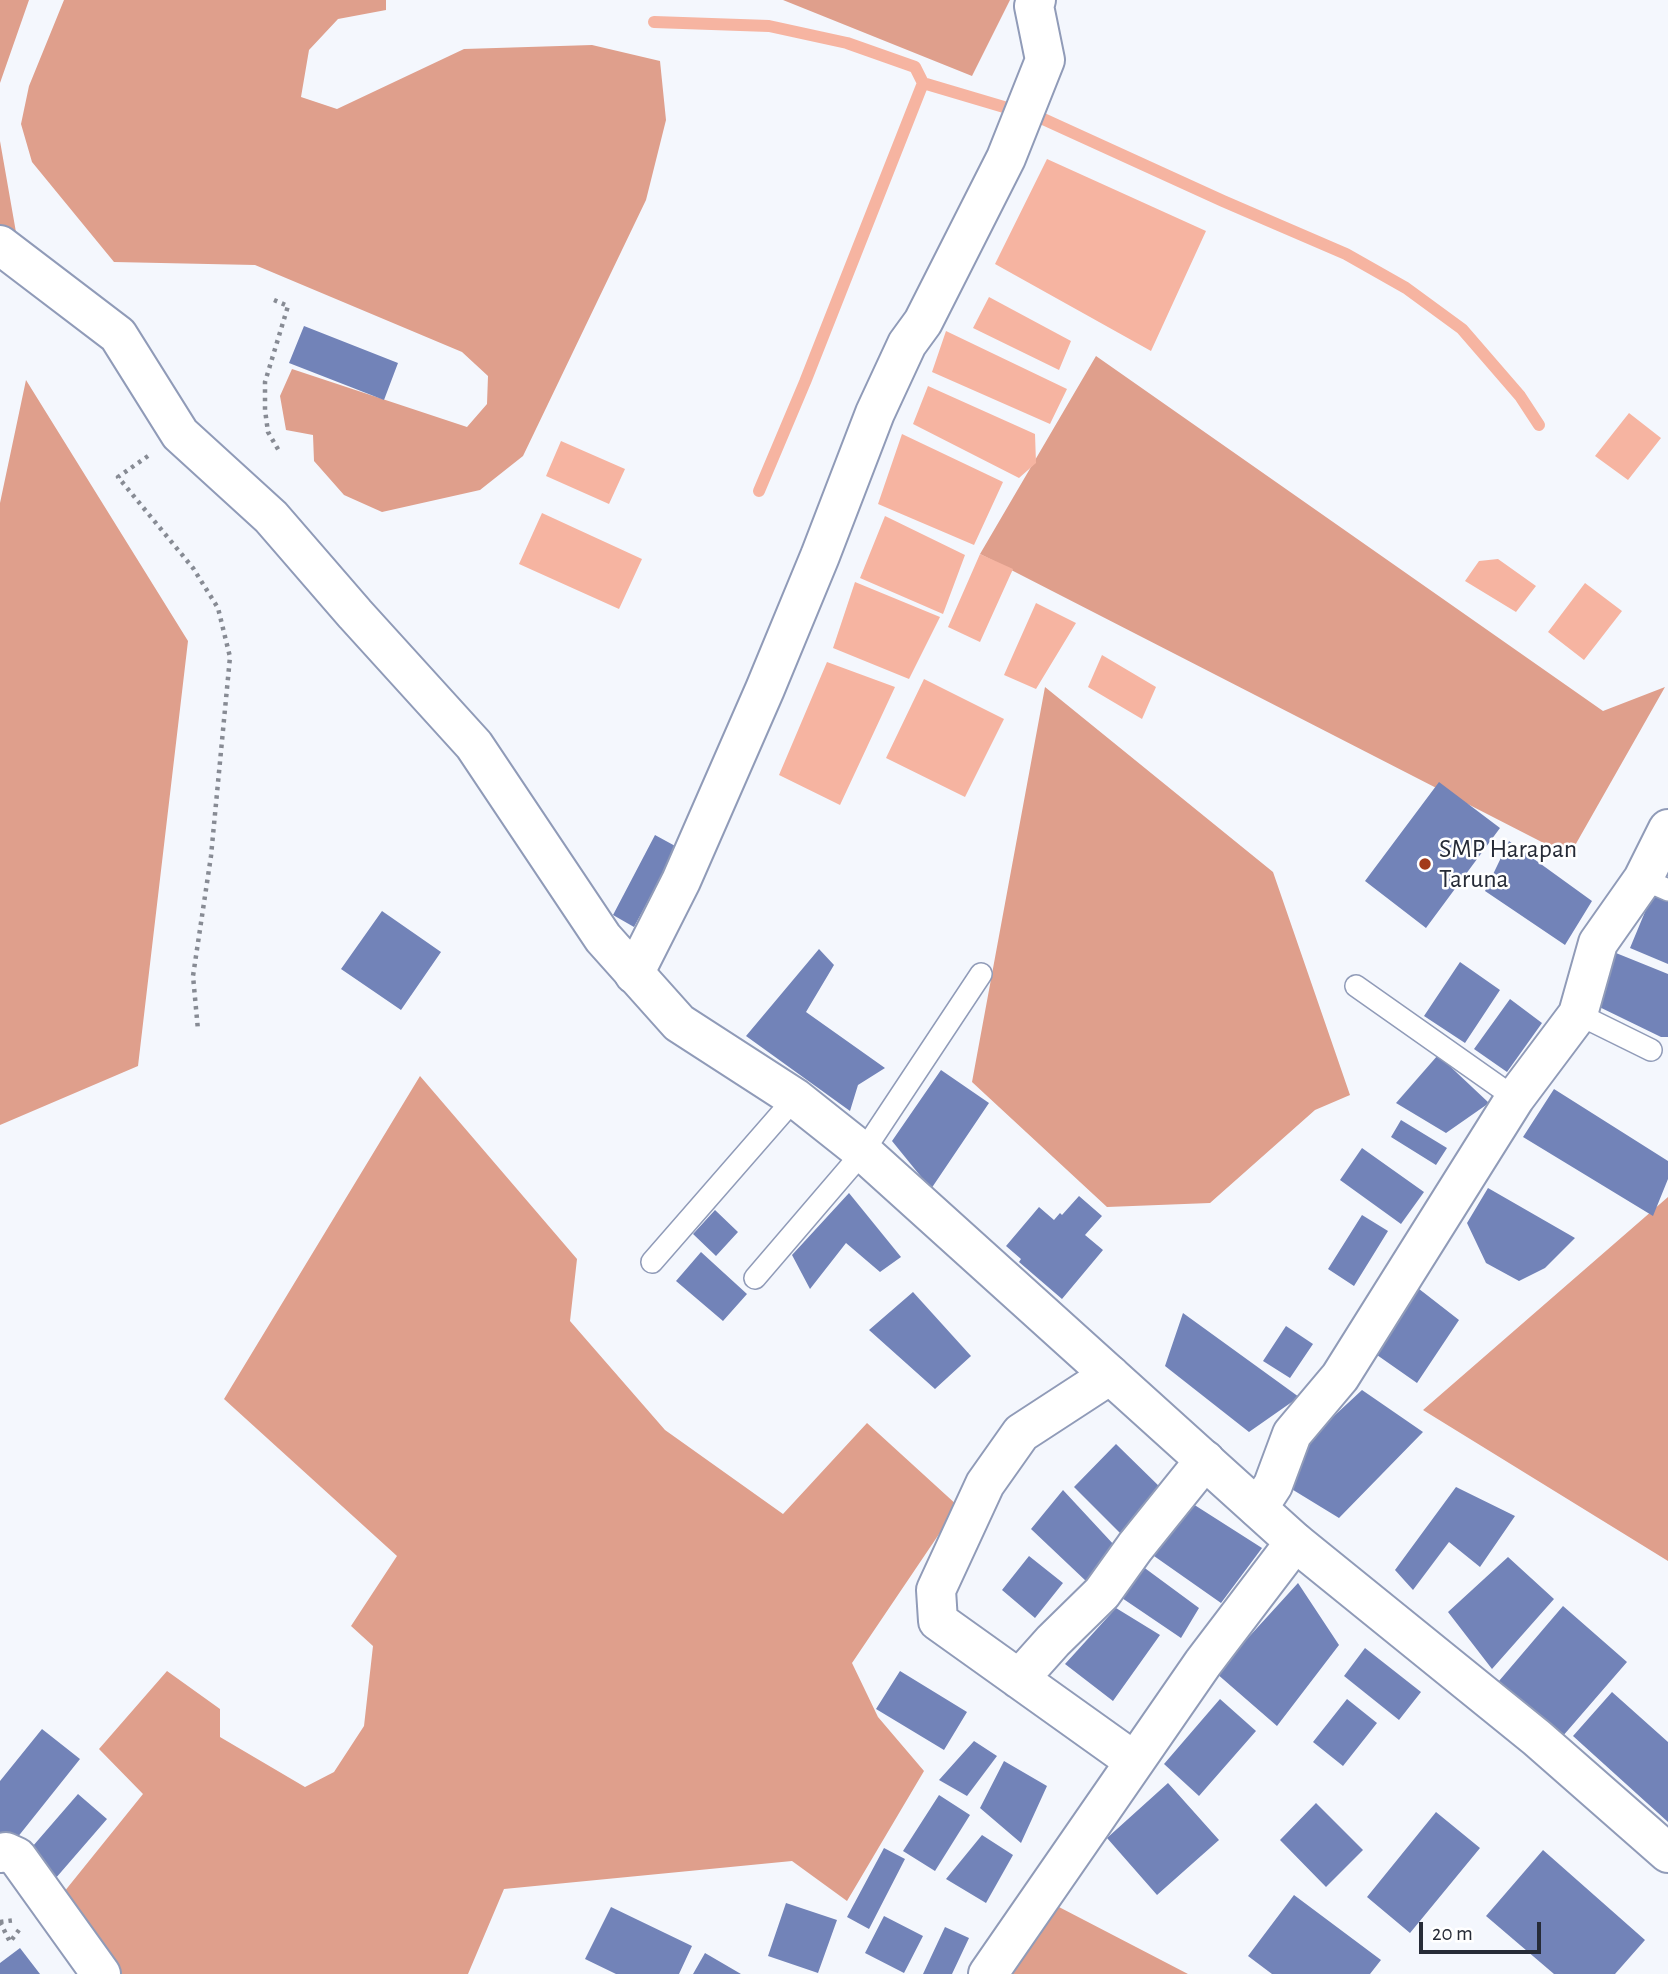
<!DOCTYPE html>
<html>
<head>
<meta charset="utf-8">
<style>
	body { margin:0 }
	#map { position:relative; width:1668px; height:1974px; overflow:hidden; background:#f4f7fd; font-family:"Alegreya Sans",sans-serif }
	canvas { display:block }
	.scale { position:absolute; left:1419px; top:1922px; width:122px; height:32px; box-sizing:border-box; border:4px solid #262b37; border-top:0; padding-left:9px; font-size:21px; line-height:24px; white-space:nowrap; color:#262b37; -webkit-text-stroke:5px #fff; paint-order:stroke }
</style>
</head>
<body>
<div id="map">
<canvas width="1668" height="1974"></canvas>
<div class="scale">20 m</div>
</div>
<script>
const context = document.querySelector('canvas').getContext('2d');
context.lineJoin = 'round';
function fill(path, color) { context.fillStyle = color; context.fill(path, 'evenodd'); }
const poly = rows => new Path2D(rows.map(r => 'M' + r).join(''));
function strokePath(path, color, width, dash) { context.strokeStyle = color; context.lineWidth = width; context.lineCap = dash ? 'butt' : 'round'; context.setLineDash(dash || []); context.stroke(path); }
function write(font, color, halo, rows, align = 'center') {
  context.font = font + ' "Alegreya Sans",sans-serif'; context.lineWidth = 5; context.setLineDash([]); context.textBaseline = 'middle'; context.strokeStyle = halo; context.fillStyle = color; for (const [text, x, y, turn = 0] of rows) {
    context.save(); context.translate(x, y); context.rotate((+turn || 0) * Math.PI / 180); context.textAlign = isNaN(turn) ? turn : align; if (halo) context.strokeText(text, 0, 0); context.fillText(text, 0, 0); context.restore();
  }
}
const forest = poly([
	[0,0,29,0,0,83],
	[64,0,386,0,386,10,338,19,309,50,301,97,337,109,464,49,592,45,660,61,666,120,646,200,523,456,480,490,382,512,344,495,314,461,313,435,286,430,280,396,292,369,467,427,487,404,488,376,462,352,255,265,114,262,32,162,21,124,29,86],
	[783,0,1010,0,972,76],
	[0,141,17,238,0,227],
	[1096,356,1603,711,1665,687,1569,856,980,554],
	[26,380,188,641,138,1066,0,1125,0,503],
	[1045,687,1273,872,1350,1095,1315,1110,1210,1203,1107,1207,972,1082],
	[420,1076,577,1259,570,1321,665,1430,783,1514,867,1423,958,1506,852,1663,878,1717,924,1771,847,1901,792,1861,504,1889,468,1974,114,1974,64,1892,143,1794,99,1749,167,1671,220,1709,220,1737,305,1787,334,1772,364,1726,373,1646,351,1626,397,1556,224,1399],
	[1668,1197,1668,1561,1423,1410],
	[1032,1893,1188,1974,987,1974]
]);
const water = poly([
	[1047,159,1206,231,1151,351,995,264],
	[989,297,1071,341,1059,370,973,328],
	[946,331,1067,389,1050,424,932,372],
	[928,386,1035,434,1036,463,1019,478,913,424],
	[1629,413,1661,438,1628,480,1595,456],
	[902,434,1003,482,974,545,878,504],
	[561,441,625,469,609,504,546,476],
	[542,513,642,559,619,609,519,564],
	[885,516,965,555,943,614,860,578],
	[980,554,1013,569,980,642,948,627],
	[1498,559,1536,586,1516,612,1465,581,1479,561],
	[855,582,940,617,909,679,833,648],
	[1585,583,1622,611,1584,660,1548,632],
	[1036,603,1076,623,1036,689,1004,675],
	[1102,655,1156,687,1142,719,1088,687],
	[827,662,895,687,840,805,779,775],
	[924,679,1004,719,965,797,886,758]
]);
const stream = poly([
	[654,22,769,26,847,43,915,67,923,83,805,382,759,491],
	[923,83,1041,118,1223,201,1346,254,1406,288,1462,329,1520,396,1539,425]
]);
const building = poly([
	[304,326,398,363,384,400,289,363],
	[1439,782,1500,828,1426,928,1365,881],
	[655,835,677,847,634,927,613,915],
	[1509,841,1592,901,1565,945,1485,891],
	[1652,895,1668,901,1668,964,1630,948],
	[382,911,441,952,401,1010,341,969],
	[819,949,834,965,806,1012,885,1068,858,1085,850,1111,746,1036],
	[1616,953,1668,974,1668,1037,1661,1037,1587,1001],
	[1460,962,1500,990,1465,1043,1424,1016],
	[1510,999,1542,1023,1507,1072,1474,1049],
	[1438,1055,1489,1103,1446,1133,1396,1103],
	[941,1070,989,1103,931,1189,892,1141],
	[1554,1089,1668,1161,1668,1179,1653,1216,1523,1137],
	[1401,1120,1447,1148,1436,1165,1391,1137],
	[1362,1148,1424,1192,1401,1224,1340,1180],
	[1488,1188,1575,1238,1545,1268,1519,1281,1486,1263,1467,1223],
	[849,1193,901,1257,880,1272,846,1243,810,1289,792,1255],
	[1079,1196,1102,1216,1085,1235,1103,1250,1062,1299,1019,1262,1021,1259,1006,1246,1039,1207,1054,1220,1060,1213,1062,1215],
	[715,1210,738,1232,716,1256,693,1234],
	[1362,1215,1388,1231,1354,1286,1328,1269],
	[701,1252,747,1294,723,1321,676,1281],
	[1414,1285,1459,1320,1417,1383,1377,1355],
	[913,1292,971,1356,935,1389,869,1330],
	[1183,1313,1299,1397,1249,1432,1165,1366],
	[1286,1326,1313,1344,1290,1378,1263,1361],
	[1362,1390,1423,1432,1339,1518,1285,1485,1305,1443],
	[1116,1444,1164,1491,1122,1535,1074,1487],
	[1456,1487,1515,1516,1480,1567,1449,1542,1413,1590,1395,1570],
	[1063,1490,1115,1546,1087,1582,1031,1529],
	[1193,1504,1262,1548,1221,1603,1154,1556],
	[1029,1556,1063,1583,1035,1618,1002,1590],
	[1508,1557,1554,1599,1492,1669,1448,1612],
	[1142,1566,1199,1608,1181,1638,1119,1596],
	[1298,1583,1339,1645,1277,1726,1216,1673],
	[1563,1606,1627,1662,1562,1737,1499,1681],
	[1116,1608,1160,1635,1113,1701,1065,1664],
	[1365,1648,1421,1692,1399,1720,1344,1676],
	[900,1671,967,1712,944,1750,876,1709],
	[1612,1692,1668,1742,1668,1822,1573,1736],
	[1220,1699,1256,1731,1199,1796,1164,1764],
	[1347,1699,1377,1723,1343,1766,1313,1742],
	[42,1729,80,1759,9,1848,0,1841,0,1781],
	[974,1741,997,1756,967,1796,939,1780],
	[1004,1761,1047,1786,1021,1843,980,1808],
	[1168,1783,1219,1840,1157,1895,1107,1838],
	[78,1794,107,1819,55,1879,26,1854],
	[939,1795,970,1815,935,1871,903,1851],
	[1316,1803,1363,1850,1326,1887,1280,1840],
	[1436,1812,1480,1848,1410,1933,1367,1897],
	[982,1835,1013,1855,986,1903,946,1879],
	[884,1848,905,1859,869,1929,847,1917],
	[1543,1850,1645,1940,1615,1974,1554,1974,1486,1916],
	[1294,1895,1381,1960,1370,1974,1272,1974,1248,1956],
	[786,1903,837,1920,818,1973,768,1956],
	[611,1907,692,1946,679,1974,616,1974,585,1959],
	[884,1916,923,1936,904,1973,865,1953],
	[945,1927,969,1938,952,1974,923,1974],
	[20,1948,40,1974,0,1974,0,1963],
	[705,1953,741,1974,693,1974]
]);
const path = poly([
	[274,300,288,306,265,382,265,410,268,432,279,451],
	[148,456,118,477,193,568,218,608,230,657,211,856,193,976,198,1030],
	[0,1922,15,1920],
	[0,1922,10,1942,19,1930]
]);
const service = poly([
	[1643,879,1668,890],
	[1356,986,1515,1098],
	[1578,1014,1651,1050],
	[652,1262,795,1098],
	[755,1278,863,1152,981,974]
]);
const minor = poly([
	[634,974,681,881,765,689,820,556,875,413,907,344,923,322,1006,158,1045,60,1034,6,1036,0],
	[1110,1375,1021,1433,985,1484,936,1590,938,1621,1134,1761],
	[1258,1508,1273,1485,1292,1434,1340,1377,1515,1098,1578,1014,1598,943,1643,879,1668,829],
	[1019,1679,1053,1641,1102,1593,1135,1547,1205,1460],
	[0,1853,6,1852,17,1857,101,1974],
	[988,1974,1203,1663,1295,1542]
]);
const secondary = poly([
	[0,245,118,335,180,434,271,517,355,614,474,745,603,938,679,1023,795,1098,863,1152,1295,1542,1537,1738,1668,1853]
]);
const markers = [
	[1425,864,7,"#a23a1a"]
];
const poiNames = [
	["SMP Harapan",1439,849],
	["Taruna",1439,879]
];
fill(forest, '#df9f8c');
fill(water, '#f6b4a1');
strokePath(stream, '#f6b4a1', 12);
fill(building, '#7283b8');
strokePath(service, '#909bb8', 24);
strokePath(minor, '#909bb8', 42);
strokePath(secondary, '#909bb8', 42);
strokePath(path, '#878b94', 4.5, [3.5, 5]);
strokePath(service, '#fff', 21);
strokePath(minor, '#fff', 38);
strokePath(secondary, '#fff', 38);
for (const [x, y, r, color] of markers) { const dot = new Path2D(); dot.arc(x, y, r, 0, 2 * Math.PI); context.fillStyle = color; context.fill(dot); strokePath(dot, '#fff', 2.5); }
write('26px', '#262b37', '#fff', poiNames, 'left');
</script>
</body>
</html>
